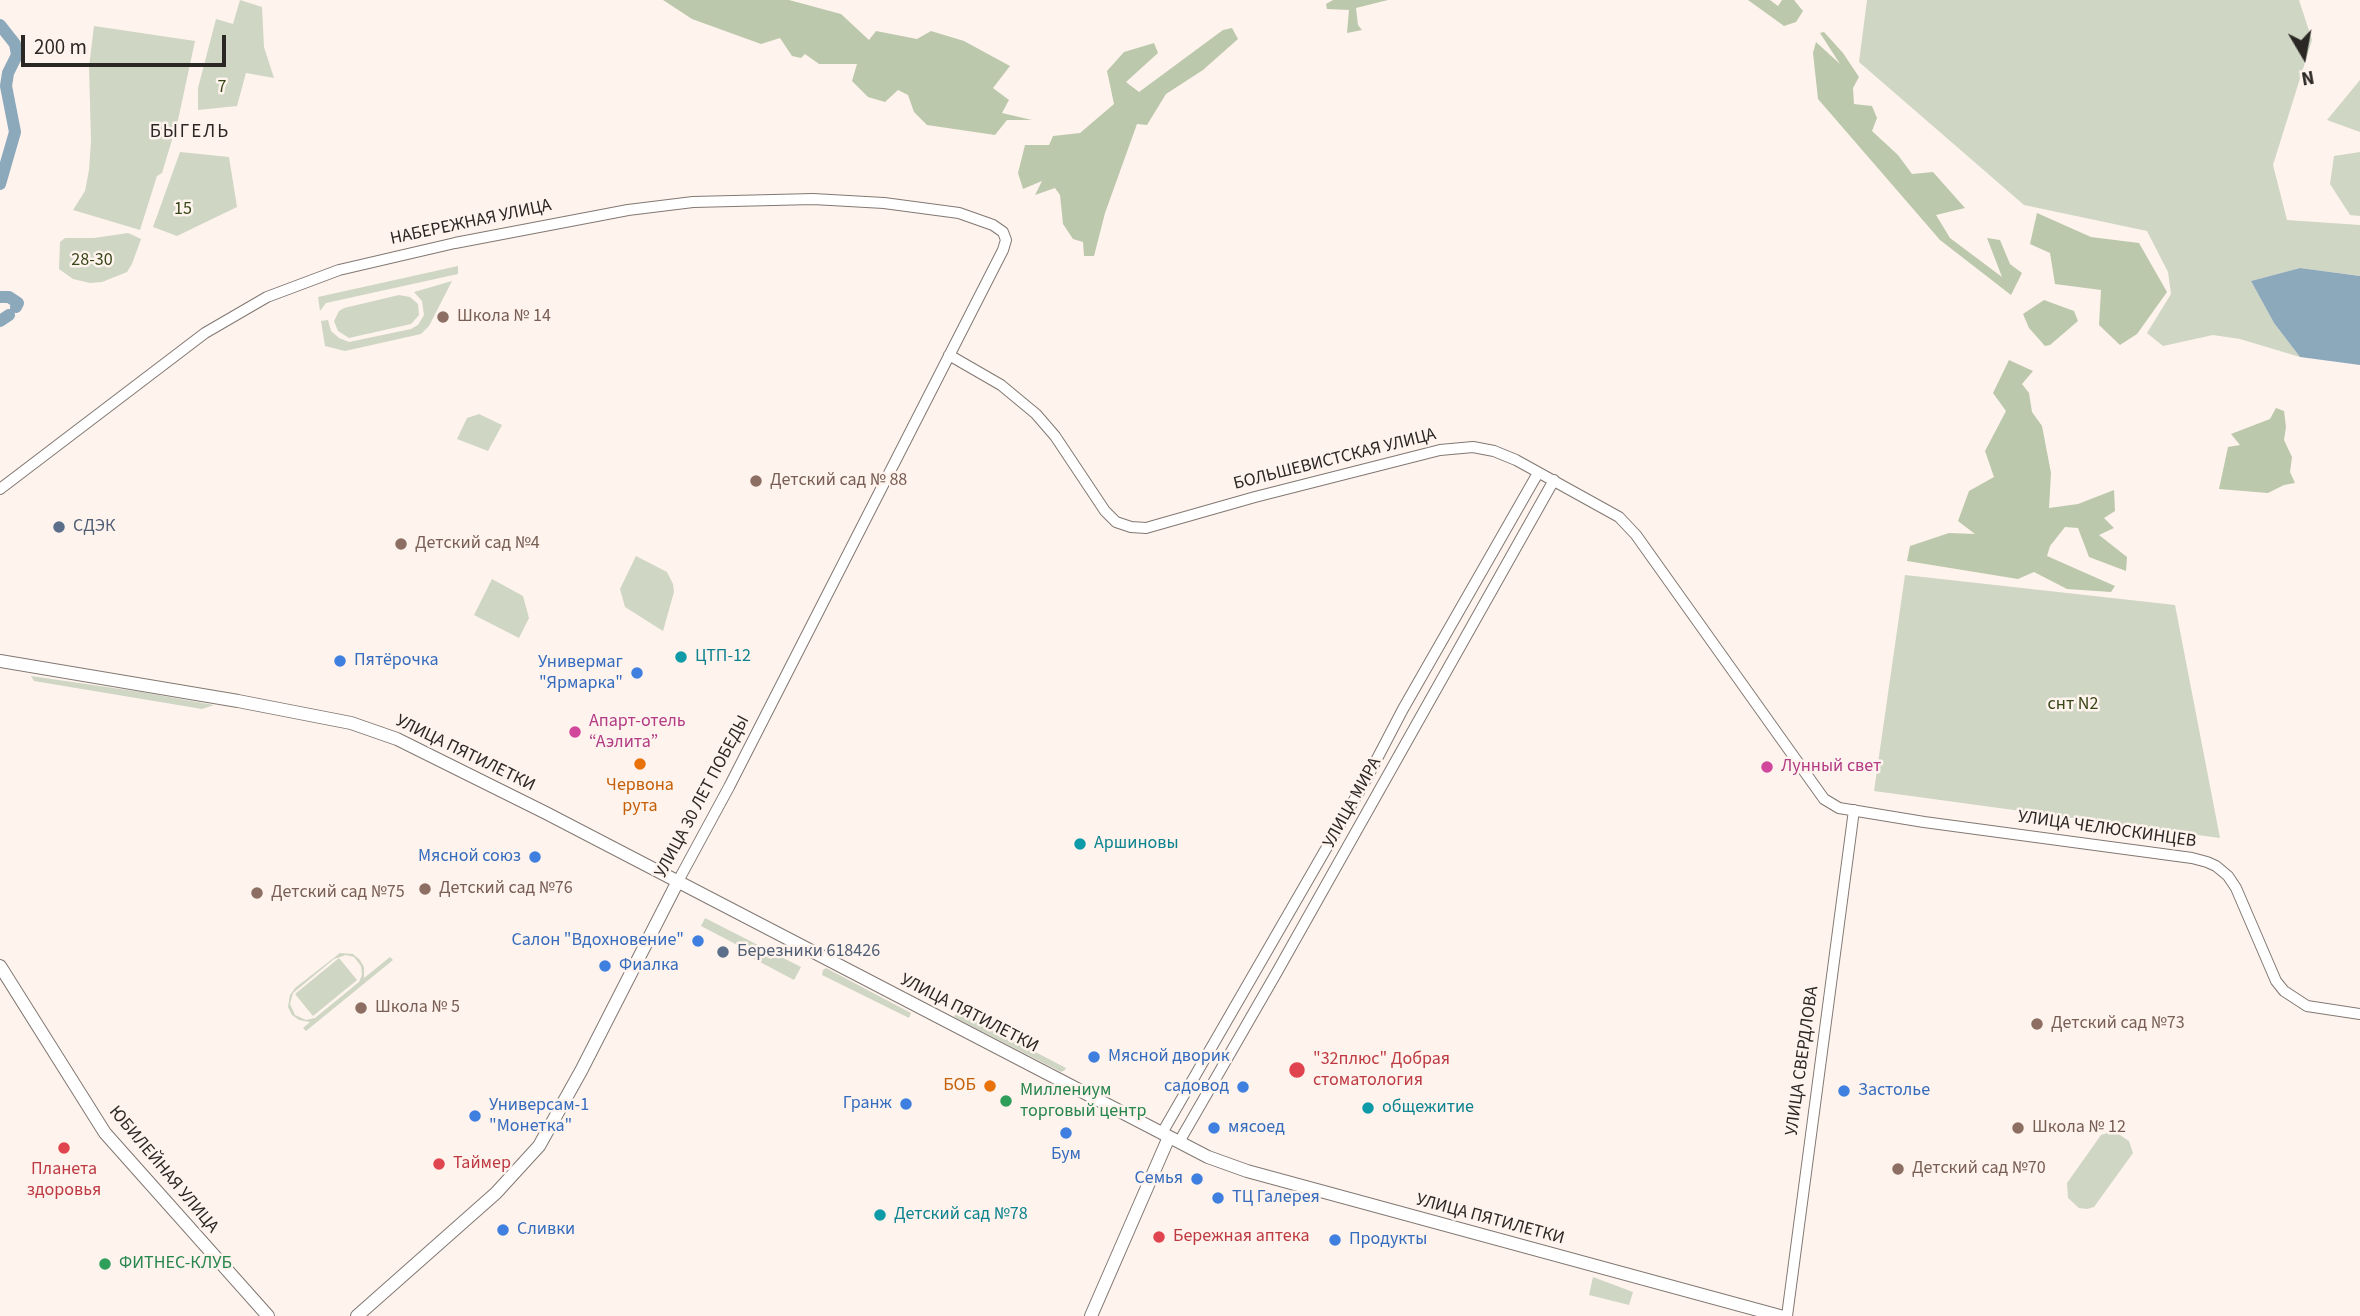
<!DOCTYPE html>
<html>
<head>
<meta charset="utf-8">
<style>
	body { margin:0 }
	#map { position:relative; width:2360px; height:1316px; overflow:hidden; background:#fef3ed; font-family:"Source Sans 3",sans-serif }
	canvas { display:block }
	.north { position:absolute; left:2269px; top:21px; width:70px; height:70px; -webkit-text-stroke:5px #fef3ed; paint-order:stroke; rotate:170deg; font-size:19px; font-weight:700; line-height:28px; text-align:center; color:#2b2725 }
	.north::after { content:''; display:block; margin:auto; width:24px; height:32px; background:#2b2725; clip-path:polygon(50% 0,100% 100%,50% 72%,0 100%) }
	.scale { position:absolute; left:21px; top:35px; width:205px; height:32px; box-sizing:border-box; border:4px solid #2b2725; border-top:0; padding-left:9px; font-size:21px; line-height:24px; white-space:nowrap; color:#2b2725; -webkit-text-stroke:5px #fef3ed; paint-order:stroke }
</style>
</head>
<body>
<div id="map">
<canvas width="2360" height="1316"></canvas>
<div class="north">N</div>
<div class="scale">200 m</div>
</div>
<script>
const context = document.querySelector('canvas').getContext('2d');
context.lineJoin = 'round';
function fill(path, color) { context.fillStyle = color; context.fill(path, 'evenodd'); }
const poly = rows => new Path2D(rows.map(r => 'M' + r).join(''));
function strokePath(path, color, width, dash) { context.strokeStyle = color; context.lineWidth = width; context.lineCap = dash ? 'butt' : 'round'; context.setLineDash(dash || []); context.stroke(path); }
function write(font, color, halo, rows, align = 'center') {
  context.font = font + ' "Source Sans 3",sans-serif'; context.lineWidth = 5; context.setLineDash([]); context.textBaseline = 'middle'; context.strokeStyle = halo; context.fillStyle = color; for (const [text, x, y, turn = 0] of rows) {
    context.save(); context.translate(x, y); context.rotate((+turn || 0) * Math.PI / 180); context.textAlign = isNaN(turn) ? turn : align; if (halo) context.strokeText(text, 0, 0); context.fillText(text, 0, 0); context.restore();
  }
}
const green = poly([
	[240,0,262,7,264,47,274,78,246,73,237,106,198,110,198,88,216,19,233,24],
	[1867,0,2299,0,2312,40,2273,165,2287,220,2360,225,2360,276,2300,268,2251,281,2274,323,2300,357,2240,339,2213,335,2163,346,2147,333,2171,294,2168,272,2147,231,2024,205,1859,62],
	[94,26,195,41,178,120,162,173,157,176,140,230,73,210,85,191,89,170,91,141,89,67],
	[2360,80,2360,132,2327,120],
	[180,152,229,157,237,207,177,236,153,227],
	[2360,152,2360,216,2350,215,2330,184,2334,156],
	[128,233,141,239,132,264,127,272,102,282,90,283,73,279,59,269,60,242,65,238,94,238],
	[458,266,458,274,326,303,320,311,318,297],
	[452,281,429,326,421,334,345,351,325,346,321,321,328,320,331,331,339,338,349,342,411,329,418,325,424,315,422,301,414,292],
	[399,295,410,297,418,304,419,315,411,324,349,338,338,331,334,321,339,311,344,308],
	[479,414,502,425,488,451,457,439,467,418],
	[636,556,667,572,673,584,674,592,663,631,625,607,620,589],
	[1905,575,2175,605,2220,838,1874,791],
	[492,579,523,596,529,618,519,638,474,615],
	[31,676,141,692,214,705,202,709,34,681],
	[705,918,801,967,794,980,745,954,747,950,701,926],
	[340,953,353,954,360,960,364,967,364,978,390,957,393,960,306,1031,303,1028,310,1022,299,1020,292,1015,288,1007,290,995,295,988],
	[346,955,354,957,361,966,362,975,359,982,315,1018,306,1020,295,1015,290,1004,293,993,334,959],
	[339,958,357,980,313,1016,295,994],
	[826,968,911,1013,909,1018,822,975,823,970],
	[957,1011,1066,1068,1065,1070,1061,1072,954,1017],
	[2114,1131,2129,1141,2133,1153,2094,1207,2087,1209,2079,1208,2068,1198,2067,1183,2101,1135],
	[1593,1277,1633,1292,1629,1305,1589,1295]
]);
const forest = poly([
	[663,0,789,0,841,14,869,40,876,31,917,39,931,31,964,41,1010,66,993,88,1009,100,1002,113,1032,120,1007,120,995,135,927,125,914,112,908,95,898,90,885,102,868,97,852,81,857,64,819,64,805,54,801,58,792,56,780,38,761,44,692,19],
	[1333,0,1388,0,1356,8,1358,25,1362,30,1347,33,1349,10,1327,9,1326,4],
	[1748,0,1770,0,1778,6,1782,0,1794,0,1803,11,1796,22,1784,26],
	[1232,28,1238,39,1203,70,1166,94,1147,125,1137,124,1105,213,1094,256,1084,256,1083,242,1073,239,1063,224,1060,195,1055,188,1035,195,1042,181,1023,189,1018,173,1025,145,1049,145,1053,136,1080,133,1114,104,1107,71,1124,52,1154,43,1158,53,1126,82,1139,92,1223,30],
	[1824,32,1843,53,1859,77,1853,88,1854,104,1872,106,1877,118,1872,131,1898,155,1912,174,1933,172,1965,208,1936,215,1950,238,2002,277,1987,238,2000,240,2010,264,2022,273,2011,295,1940,240,1818,99,1813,53,1816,42,1840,64,1820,33],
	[2037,213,2091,237,2139,243,2167,292,2137,334,2120,345,2099,325,2101,290,2055,284,2050,253,2030,244],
	[2044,300,2074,311,2078,321,2050,345,2045,346,2029,328,2023,314],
	[2009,360,2033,371,2022,384,2029,393,2032,412,2042,426,2051,473,2049,508,2078,504,2114,490,2115,511,2104,518,2114,528,2099,535,2127,557,2126,571,2089,557,2078,528,2065,527,2050,546,2047,556,2115,586,2111,592,2067,589,2034,572,2018,579,1907,561,1910,546,1949,533,1975,534,1958,521,1969,491,1994,477,1985,451,2006,411,1993,393],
	[2276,408,2284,411,2286,427,2284,440,2292,457,2290,472,2295,483,2284,485,2268,493,2219,489,2228,447,2240,445,2231,434,2270,419]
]);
const water = poly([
	[2300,268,2360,276,2360,365,2300,357,2274,323,2251,281]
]);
const river = poly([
	[0,25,15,44,17,55,8,73,6,86,15,132,0,184],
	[0,297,9,297,18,303,16,307],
	[0,321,9,315]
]);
const minor = poly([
	[949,355,1001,385,1036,414,1055,436,1105,511,1116,522,1131,527,1146,528,1255,497,1440,450,1473,447,1494,451,1516,460,1619,517,1636,535,1824,799,1839,808,1924,822,2192,858,2207,862,2216,866,2228,876,2236,888,2276,981,2284,991,2307,1006,2360,1014],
	[0,489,205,333,267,297,339,270,455,243,628,210,693,202,813,199,884,203,959,213,993,225,1003,232,1006,240,1003,250,729,787,677,883],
	[1162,1133,1368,776,1403,709,1538,473],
	[1179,1142,1277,972,1554,480],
	[1787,1316,1854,810]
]);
const major = poly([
	[0,661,238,701,351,723,397,739,546,813,1208,1157,1247,1171,1780,1316],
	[0,966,105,1133,268,1316],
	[357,1316,496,1193,539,1146,581,1071,677,883],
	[1091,1316,1169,1137]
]);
const markers = [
	[443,317,7,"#8d6e63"],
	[756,481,7,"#8d6e63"],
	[59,527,7,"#5c6f8a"],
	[401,544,7,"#8d6e63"],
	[681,657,7,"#0f9aa8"],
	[340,661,7,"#3f7fe0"],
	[637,673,7,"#3f7fe0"],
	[575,732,7,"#d1479c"],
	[640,764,7,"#e8710a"],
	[1767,767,7,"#d1479c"],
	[1080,844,7,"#0f9aa8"],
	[535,857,7,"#3f7fe0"],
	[425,889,7,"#8d6e63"],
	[257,893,7,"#8d6e63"],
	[698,941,7,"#3f7fe0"],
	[723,952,7,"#5c6f8a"],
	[605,966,7,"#3f7fe0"],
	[361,1008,7,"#8d6e63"],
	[2037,1024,7,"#8d6e63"],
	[1094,1057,7,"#3f7fe0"],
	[1297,1070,9,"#e0444e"],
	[990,1086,7,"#e8710a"],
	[1243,1087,7,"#3f7fe0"],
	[1844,1091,7,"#3f7fe0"],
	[1006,1101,7,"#2e9e5b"],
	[906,1104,7,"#3f7fe0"],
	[1368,1108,7,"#0f9aa8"],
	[475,1116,7,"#3f7fe0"],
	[1214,1128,7,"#3f7fe0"],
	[2018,1128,7,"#8d6e63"],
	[1066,1133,7,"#3f7fe0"],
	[64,1148,7,"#e0444e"],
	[439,1164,7,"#e0444e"],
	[1898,1169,7,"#8d6e63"],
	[1197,1179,7,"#3f7fe0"],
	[1218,1198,7,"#3f7fe0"],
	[880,1215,7,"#0f9aa8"],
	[503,1230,7,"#3f7fe0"],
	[1159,1237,7,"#e0444e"],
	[1335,1240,7,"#3f7fe0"],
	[105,1264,7,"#2e9e5b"]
];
const parkNames = [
	["7",222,88],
	["15",183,210],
	["28-30",92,261],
	["снт N2",2073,705]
];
const streetNames = [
	["НАБЕРЕЖНАЯ УЛИЦА",471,223,-12],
	["БОЛЬШЕВИСТСКАЯ УЛИЦА",1335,460,-14],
	["УЛИЦА ПЯТИЛЕТКИ",465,754,26],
	["УЛИЦА 30 ЛЕТ ПОБЕДЫ",703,797,-62],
	["УЛИЦА МИРА",1353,803,-61],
	["УЛИЦА ЧЕЛЮСКИНЦЕВ",2107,830,8],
	["УЛИЦА ПЯТИЛЕТКИ",969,1014,27],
	["УЛИЦА СВЕРДЛОВА",1803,1061,-82],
	["ЮБИЛЕЙНАЯ УЛИЦА",163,1170,50],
	["УЛИЦА ПЯТИЛЕТКИ",1490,1220,15]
];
const educationNames = [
	["Школа № 14",457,317],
	["Детский сад № 88",770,481],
	["Детский сад №4",415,544],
	["Детский сад №76",439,889],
	["Детский сад №75",271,893],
	["Школа № 5",375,1008],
	["Детский сад №73",2051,1024],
	["Школа № 12",2032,1128],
	["Детский сад №70",1912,1169]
];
const serviceNames = [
	["СДЭК",73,527],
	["Березники 618426",737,952]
];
const cultureNames = [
	["ЦТП-12",695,657],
	["Аршиновы",1094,844],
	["общежитие",1382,1108],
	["Детский сад №78",894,1215]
];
const shopNames = [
	["Пятёрочка",354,661],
	["Универмаг",623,663,"right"],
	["\"Ярмарка\"",623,684,"right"],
	["Мясной союз",521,857,"right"],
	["Салон \"Вдохновение\"",684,941,"right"],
	["Фиалка",619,966],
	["Мясной дворик",1108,1057],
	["садовод",1229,1087,"right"],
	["Застолье",1858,1091],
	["Гранж",892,1104,"right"],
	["Универсам-1",489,1106],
	["\"Монетка\"",489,1127],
	["мясоед",1228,1128],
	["Бум",1066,1155,"center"],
	["Семья",1183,1179,"right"],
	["ТЦ Галерея",1232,1198],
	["Сливки",517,1230],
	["Продукты",1349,1240]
];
const hotelNames = [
	["Апарт-отель",589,722],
	["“Аэлита”",589,743],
	["Лунный свет",1781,767]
];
const foodNames = [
	["Червона",640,786],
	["рута",640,807],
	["БОБ",976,1086,"right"]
];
const healthNames = [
	["\"32плюс\" Добрая",1313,1060],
	["стоматология",1313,1081],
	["Таймер",453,1164],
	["Планета",64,1170,"center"],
	["здоровья",64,1191,"center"],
	["Бережная аптека",1173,1237]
];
const leisureNames = [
	["Миллениум",1020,1091],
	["торговый центр",1020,1112],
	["ФИТНЕС-КЛУБ",119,1264]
];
const neighbourhoodNames = [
	["БЫГЕЛЬ",190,133]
];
fill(green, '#cfd6c4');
fill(forest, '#bcc8ab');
fill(water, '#8ca9bb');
strokePath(river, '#8ca9bb', 12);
strokePath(minor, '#827873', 12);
strokePath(major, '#827873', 14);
strokePath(minor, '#fff', 10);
strokePath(major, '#fff', 12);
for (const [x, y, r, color] of markers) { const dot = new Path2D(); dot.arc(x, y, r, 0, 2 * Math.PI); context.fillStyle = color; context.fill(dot); strokePath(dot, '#fef3ed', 2.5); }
write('18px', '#374618', '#fef3ed', parkNames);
write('18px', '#2b2725', '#fef3ed', streetNames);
write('18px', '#785e54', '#fef3ed', educationNames, 'left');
write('18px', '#4e5e75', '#fef3ed', serviceNames, 'left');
write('18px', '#0d838f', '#fef3ed', cultureNames, 'left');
write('18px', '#366cbe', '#fef3ed', shopNames, 'left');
write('18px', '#b23c85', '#fef3ed', hotelNames, 'left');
write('18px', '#c56008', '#fef3ed', foodNames);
write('18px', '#be3a42', '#fef3ed', healthNames, 'left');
write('18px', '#27864d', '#fef3ed', leisureNames, 'left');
context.letterSpacing = '2px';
write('19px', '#2b2725', '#fef3ed', neighbourhoodNames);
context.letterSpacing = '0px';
</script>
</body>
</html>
